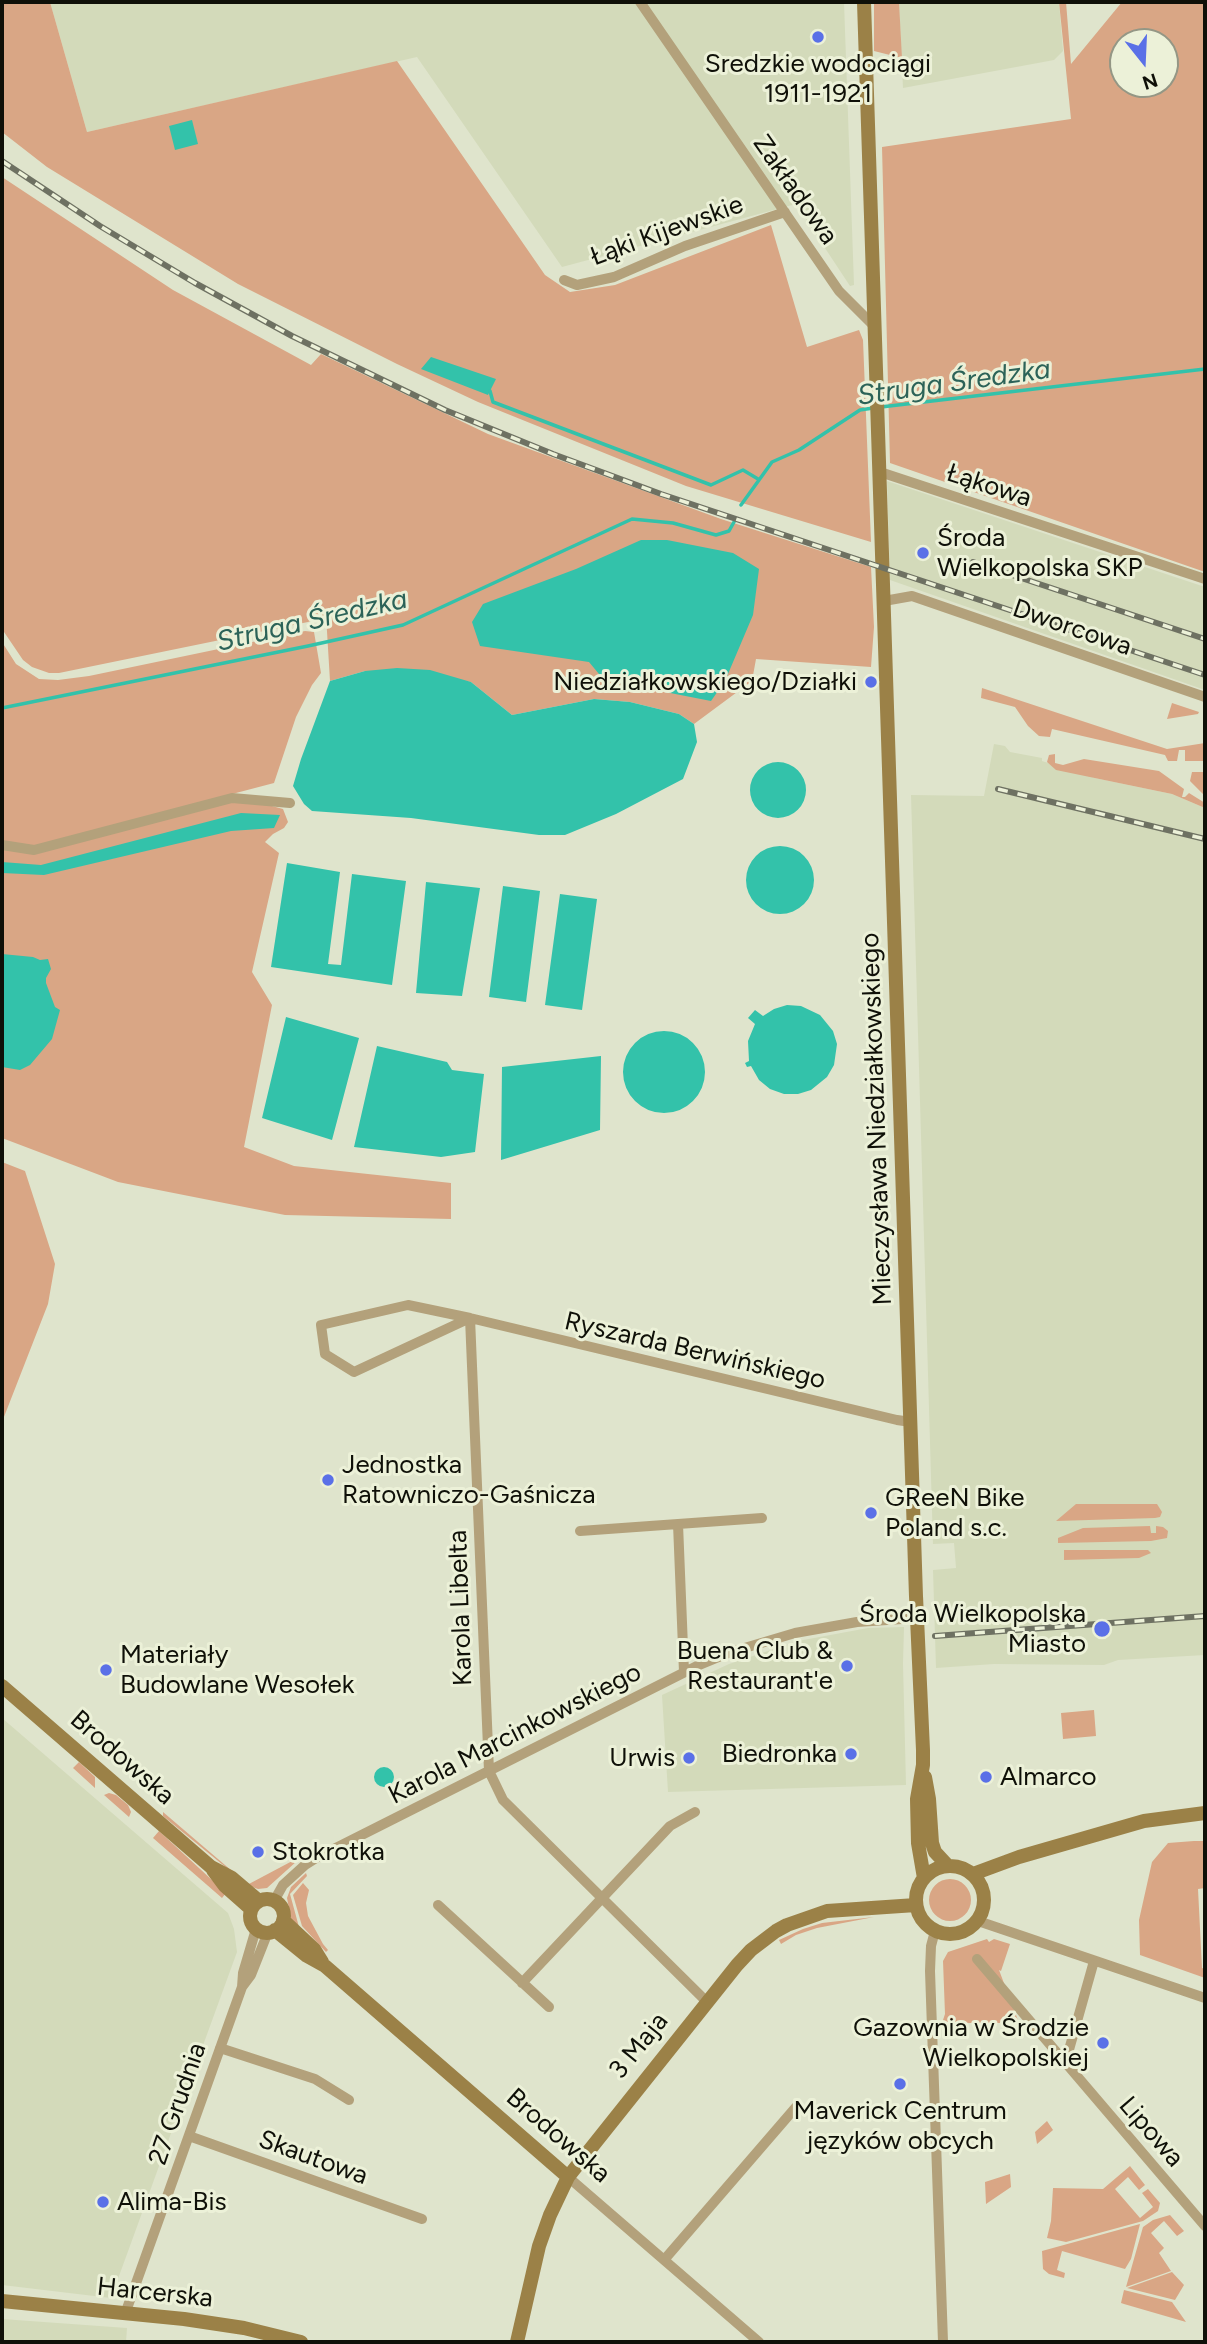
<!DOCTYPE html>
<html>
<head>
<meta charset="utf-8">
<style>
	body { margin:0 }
	#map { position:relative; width:1207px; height:2344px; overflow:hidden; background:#dfe4cc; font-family:Figtree,sans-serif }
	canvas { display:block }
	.frame { position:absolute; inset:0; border:4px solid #0f1008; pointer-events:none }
	.north { position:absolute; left:1109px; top:28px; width:70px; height:70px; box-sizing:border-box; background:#ecf1d8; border:2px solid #949785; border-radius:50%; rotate:162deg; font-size:19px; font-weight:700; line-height:28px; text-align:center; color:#0f1008 }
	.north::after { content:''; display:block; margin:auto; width:24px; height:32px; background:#5a70e7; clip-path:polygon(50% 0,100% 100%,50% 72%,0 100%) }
</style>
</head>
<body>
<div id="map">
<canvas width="1207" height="2344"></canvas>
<div class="frame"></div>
<div class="north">N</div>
</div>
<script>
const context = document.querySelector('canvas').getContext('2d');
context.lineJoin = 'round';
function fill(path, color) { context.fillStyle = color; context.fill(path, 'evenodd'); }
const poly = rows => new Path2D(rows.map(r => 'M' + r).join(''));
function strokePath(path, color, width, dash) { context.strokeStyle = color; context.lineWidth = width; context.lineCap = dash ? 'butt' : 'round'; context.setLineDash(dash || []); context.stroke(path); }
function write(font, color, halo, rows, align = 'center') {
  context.font = font + ' Figtree,sans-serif'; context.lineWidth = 6; context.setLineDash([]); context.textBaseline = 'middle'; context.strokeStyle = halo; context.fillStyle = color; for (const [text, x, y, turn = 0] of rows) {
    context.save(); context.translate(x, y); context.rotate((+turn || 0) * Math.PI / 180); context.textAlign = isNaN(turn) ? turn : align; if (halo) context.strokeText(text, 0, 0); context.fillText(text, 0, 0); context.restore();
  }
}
const built = poly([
	[50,2,844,2,854,285,850,286,796,204,562,267,417,57,87,132],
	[899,2,1059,2,1063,51,1054,60,903,88],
	[887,481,1205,587,1205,690,890,580],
	[994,744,1005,746,1010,752,1042,758,1042,761,1095,778,1172,794,1205,808,1205,1655,1118,1660,1104,1665,994,1664,936,1668,933,1570,956,1568,954,1543,933,1544,911,795,984,796],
	[904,1627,903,1664,906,1785,668,1792,662,1695,729,1664,798,1641,868,1628],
	[2,1718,228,1913,234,1929,237,1952,111,2298,2,2285],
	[2,2319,127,2328,126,2342,2,2342]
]);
const green = poly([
	[2,2,50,2,87,132,397,61,545,275,570,292,615,285,771,225,807,347,859,330,863,340,871,542,686,486,478,402,397,364,238,284,47,167,2,132],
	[874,2,899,2,902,58,874,51],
	[1059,2,1066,2,1071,64,1122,2,1205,2,1205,572,890,463,882,147,1071,119],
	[1123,42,1165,42,1165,84,1123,84],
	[2,177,173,290,311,365,321,354,488,434,721,519,871,567,874,627,871,667,756,659,752,681,694,724,679,714,630,702,594,699,512,715,471,682,365,671,330,681,326,615,308,622,59,673,49,673,32,667,23,660,2,629],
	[305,631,314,632,321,673,312,685,296,717,274,783,34,846,2,841,2,642,16,664,39,679,58,680,89,676],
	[982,688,1167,749,1205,743,1205,761,1185,761,1185,750,1179,750,1177,761,1168,761,1165,755,1052,729,1050,737,1039,736,1028,726,1015,707,981,698],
	[1172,703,1199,712,1198,714,1167,719],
	[1055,754,1055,763,1063,765,1084,759,1159,771,1184,789,1182,797,1185,797,1189,793,1205,803,1205,808,1172,794,1056,770,1047,762,1049,755],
	[1192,772,1205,772,1205,796,1190,781],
	[232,802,261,803,283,809,288,822,284,828,273,834,265,842,279,853,252,972,272,1005,244,1147,294,1166,451,1183,451,1219,285,1215,118,1182,2,1138,2,849,35,854],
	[2,1162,25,1171,55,1264,48,1304,2,1422],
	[1076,1504,1157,1504,1162,1512,1160,1517,1155,1518,1056,1521],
	[1150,1526,1151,1533,1156,1533,1156,1526,1163,1527,1168,1531,1167,1538,1151,1541,1058,1543,1058,1538,1083,1528],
	[1064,1550,1148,1550,1151,1553,1139,1558,1064,1560],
	[1094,1710,1096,1736,1063,1739,1061,1713],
	[79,1762,95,1777,95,1788,73,1768],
	[109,1793,116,1795,128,1805,131,1812,129,1817,104,1795],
	[163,1812,239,1877,239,1878,163,1816],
	[159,1831,226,1893,222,1898,153,1838],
	[1194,1841,1205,1841,1205,1888,1198,1889,1202,1968,1205,1969,1205,1978,1140,1955,1139,1920,1152,1862,1168,1843],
	[296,1859,297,1861,267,1888,258,1889,247,1885],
	[306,1873,307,1876,290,1894,299,1927,291,1919,287,1898,291,1887],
	'929 1900a21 21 0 1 1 42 0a21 21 0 1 1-42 0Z',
	[303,1883,309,1890,306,1903,308,1916,323,1944,328,1950,326,1952,302,1926,293,1895],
	[874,1917,817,1928,796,1935,781,1944,779,1940,803,1929,822,1923],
	[987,1939,989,1942,994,1939,1010,1944,1001,1971,999,1970,1019,2023,1014,2023,1010,2028,1001,2026,1000,2023,942,2023,945,2014,943,1961,948,1952],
	[1047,2121,1053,2130,1037,2144,1035,2132],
	[1130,2166,1145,2185,1139,2190,1128,2177,1115,2189,1140,2218,1153,2207,1142,2193,1148,2189,1160,2203,1158,2211,1143,2221,1066,2242,1047,2238,1051,2221,1053,2188,1103,2189],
	[1010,2174,1011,2187,986,2204,985,2182],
	[1170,2215,1184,2231,1177,2236,1164,2221,1151,2233,1164,2248,1159,2253,1171,2271,1126,2287,1143,2227,1153,2220],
	[1140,2224,1131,2259,1125,2269,1062,2251,1057,2270,1065,2273,1064,2278,1049,2274,1043,2269,1042,2251],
	[1172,2272,1184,2285,1175,2300,1127,2288],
	[1124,2290,1172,2302,1186,2322,1124,2304,1121,2303]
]);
const water = poly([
	[192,120,198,144,175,150,169,126],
	[431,357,496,379,488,395,421,369],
	[641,540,667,540,733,553,759,569,753,615,725,681,711,701,604,680,589,662,480,646,472,622,483,604,576,569],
	[397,668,430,670,471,682,512,715,594,699,630,702,679,714,694,724,697,742,683,779,616,814,565,835,539,835,411,818,312,811,304,804,293,786,301,759,330,681,365,671],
	'750 790a28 28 0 1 1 56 0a28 28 0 1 1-56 0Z',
	[241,813,280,815,274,828,231,831,44,875,2,873,2,862,41,865],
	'746 880a34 34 0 1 1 68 0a34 34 0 1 1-68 0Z',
	[287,863,340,872,328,964,341,965,352,874,406,881,392,985,271,967],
	[426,882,480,888,462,996,416,993],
	[503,886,540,891,526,1002,489,997],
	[560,894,597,899,582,1010,545,1005],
	[2,954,33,957,40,960,48,959,51,969,46,978,46,983,55,1007,60,1010,52,1039,30,1065,20,1070,2,1067],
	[787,1005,801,1006,820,1015,833,1031,837,1044,834,1065,827,1077,811,1090,798,1094,784,1094,770,1089,759,1080,751,1066,747,1067,745,1063,749,1061,748,1041,755,1024,748,1018,755,1010,763,1016,774,1009],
	[286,1017,359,1038,332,1140,262,1118],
	'623 1072a41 41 0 1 1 82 0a41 41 0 1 1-82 0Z',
	[377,1046,447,1062,452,1070,484,1074,475,1152,441,1157,354,1147],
	[601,1056,600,1130,501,1160,502,1067],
	'374 1777a10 10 0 1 1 20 0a10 10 0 1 1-20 0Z'
]);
const stream = poly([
	[490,391,493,402,711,485,743,470,758,479],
	[881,407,1205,369],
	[741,505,772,462,799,450,860,410,873,408],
	[2,708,308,646,403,625,632,519,673,523,716,535,729,531,734,522]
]);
const street = poly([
	[640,2,839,291,875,327],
	[564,280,577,285,614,277,685,246,785,212],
	[880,472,1205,579],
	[884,601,912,596,1205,697],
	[2,845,34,850,232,798,290,803],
	[470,1318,354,1372,325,1354,321,1325,408,1305,470,1318,897,1420,911,1422],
	[470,1318,489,1771,503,1800,707,2002],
	[678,1524,684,1672],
	[580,1531,762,1518],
	[274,1901,283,1885,305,1865,316,1858,697,1666,731,1652,795,1633,857,1622,917,1618],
	[438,1905,549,2007],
	[978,1921,1205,1998],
	[935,1931,931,1946,930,1971,943,2342],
	[977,1959,1205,2226],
	[522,1983,670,1826,695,1812],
	[242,1987,251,1975,268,1932],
	[220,2048,315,2079,349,2100],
	[1065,2064,1094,1961],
	[189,2136,422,2219],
	[568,2177,759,2342],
	[664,2260,796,2107],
	[125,2314,242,1987,243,1973,256,1929]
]);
const secondary = poly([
	[864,2,916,1596,923,1750,923,1765,917,1799,918,1843,924,1878],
	[2,1686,211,1867,232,1878,259,1901],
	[925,1777,929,1799,932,1843,935,1852,948,1866],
	'916 1900a34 34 0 1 1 68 0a34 34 0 1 1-68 0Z',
	[213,1870,225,1886,251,1909],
	[973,1874,1019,1857,1144,1821,1205,1813],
	'250 1916a17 17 0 1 1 34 0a17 17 0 1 1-34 0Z',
	[283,1920,314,1949,322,1962],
	[275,1930,307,1956,325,1966,568,2177],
	[2,2301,184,2319,244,2328,301,2342],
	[517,2342,539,2246,550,2215,568,2177,737,1965,751,1950,776,1931,787,1925,827,1911,916,1905]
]);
const rail = poly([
	[2,161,100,226,195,283,292,336,445,410,553,454,661,494,1205,675],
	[973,562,1205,639],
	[998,789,1205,839],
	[935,1636,1205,1616]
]);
const markers = [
	[818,37,7,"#5a70e7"],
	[923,553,7,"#5a70e7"],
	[871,682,7,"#5a70e7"],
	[328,1480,7,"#5a70e7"],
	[871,1513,7,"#5a70e7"],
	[1102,1629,9,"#5a70e7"],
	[847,1666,7,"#5a70e7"],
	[106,1670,7,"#5a70e7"],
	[851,1754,7,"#5a70e7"],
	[689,1758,7,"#5a70e7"],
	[986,1777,7,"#5a70e7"],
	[258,1852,7,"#5a70e7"],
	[1103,2043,7,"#5a70e7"],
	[900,2084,7,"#5a70e7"],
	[103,2202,7,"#5a70e7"]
];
const poiNames = [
	["Sredzkie wodociągi",818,64,"center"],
	["1911-1921",818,94,"center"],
	["Środa",937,538],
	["Wielkopolska SKP",937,568],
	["Niedziałkowskiego/Działki",857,682,"right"],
	["Jednostka",342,1465],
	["Ratowniczo-Gaśnicza",342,1495],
	["GReeN Bike",885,1498],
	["Poland s.c.",885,1528],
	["Środa Wielkopolska",1086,1614,"right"],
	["Miasto",1086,1644,"right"],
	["Buena Club &",833,1651,"right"],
	["Restaurant'e",833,1681,"right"],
	["Materiały",120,1655],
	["Budowlane Wesołek",120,1685],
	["Biedronka",837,1754,"right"],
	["Urwis",675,1758,"right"],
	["Almarco",1000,1777],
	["Stokrotka",272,1852],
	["Gazownia w Środzie",1089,2028,"right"],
	["Wielkopolskiej",1089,2058,"right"],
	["Maverick Centrum",900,2111,"center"],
	["języków obcych",900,2141,"center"],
	["Alima-Bis",117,2202]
];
const streetNames = [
	["Zakładowa",795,190,55],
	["Łąki Kijewskie",667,231,-20],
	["Łąkowa",989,486,18],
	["Dworcowa",1072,628,19],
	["Mieczysława Niedziałkowskiego",877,1119,-92],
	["Ryszarda Berwińskiego",695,1351,13],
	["Karola Libelta",461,1608,-92],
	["Karola Marcinkowskiego",515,1734,-27],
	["Brodowska",122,1758,41],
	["3 Maja",639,2046,-51],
	["27 Grudnia",178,2104,-71],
	["Lipowa",1151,2132,49],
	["Brodowska",558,2136,41],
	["Skautowa",313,2158,20],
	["Harcerska",155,2293,6]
];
const waterNames = [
	["Struga Średzka",954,383,-8],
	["Struga Średzka",312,621,-13]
];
fill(built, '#d3daba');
fill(green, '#d9a685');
fill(water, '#33c2aa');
strokePath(stream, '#33c2aa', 3.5);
strokePath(street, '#b3a17b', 10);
strokePath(secondary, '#9b8147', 14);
strokePath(rail, '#6e7162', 6);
strokePath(rail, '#ecf1d8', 3.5, [10]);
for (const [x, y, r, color] of markers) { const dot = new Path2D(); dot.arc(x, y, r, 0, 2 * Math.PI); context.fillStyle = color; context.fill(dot); strokePath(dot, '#ecf1d8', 2.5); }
write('26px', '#0f1008', '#ecf1d8', poiNames, 'left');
write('26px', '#0f1008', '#ecf1d8', streetNames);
write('italic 28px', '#2c6358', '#ecf1d8', waterNames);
</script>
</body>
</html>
